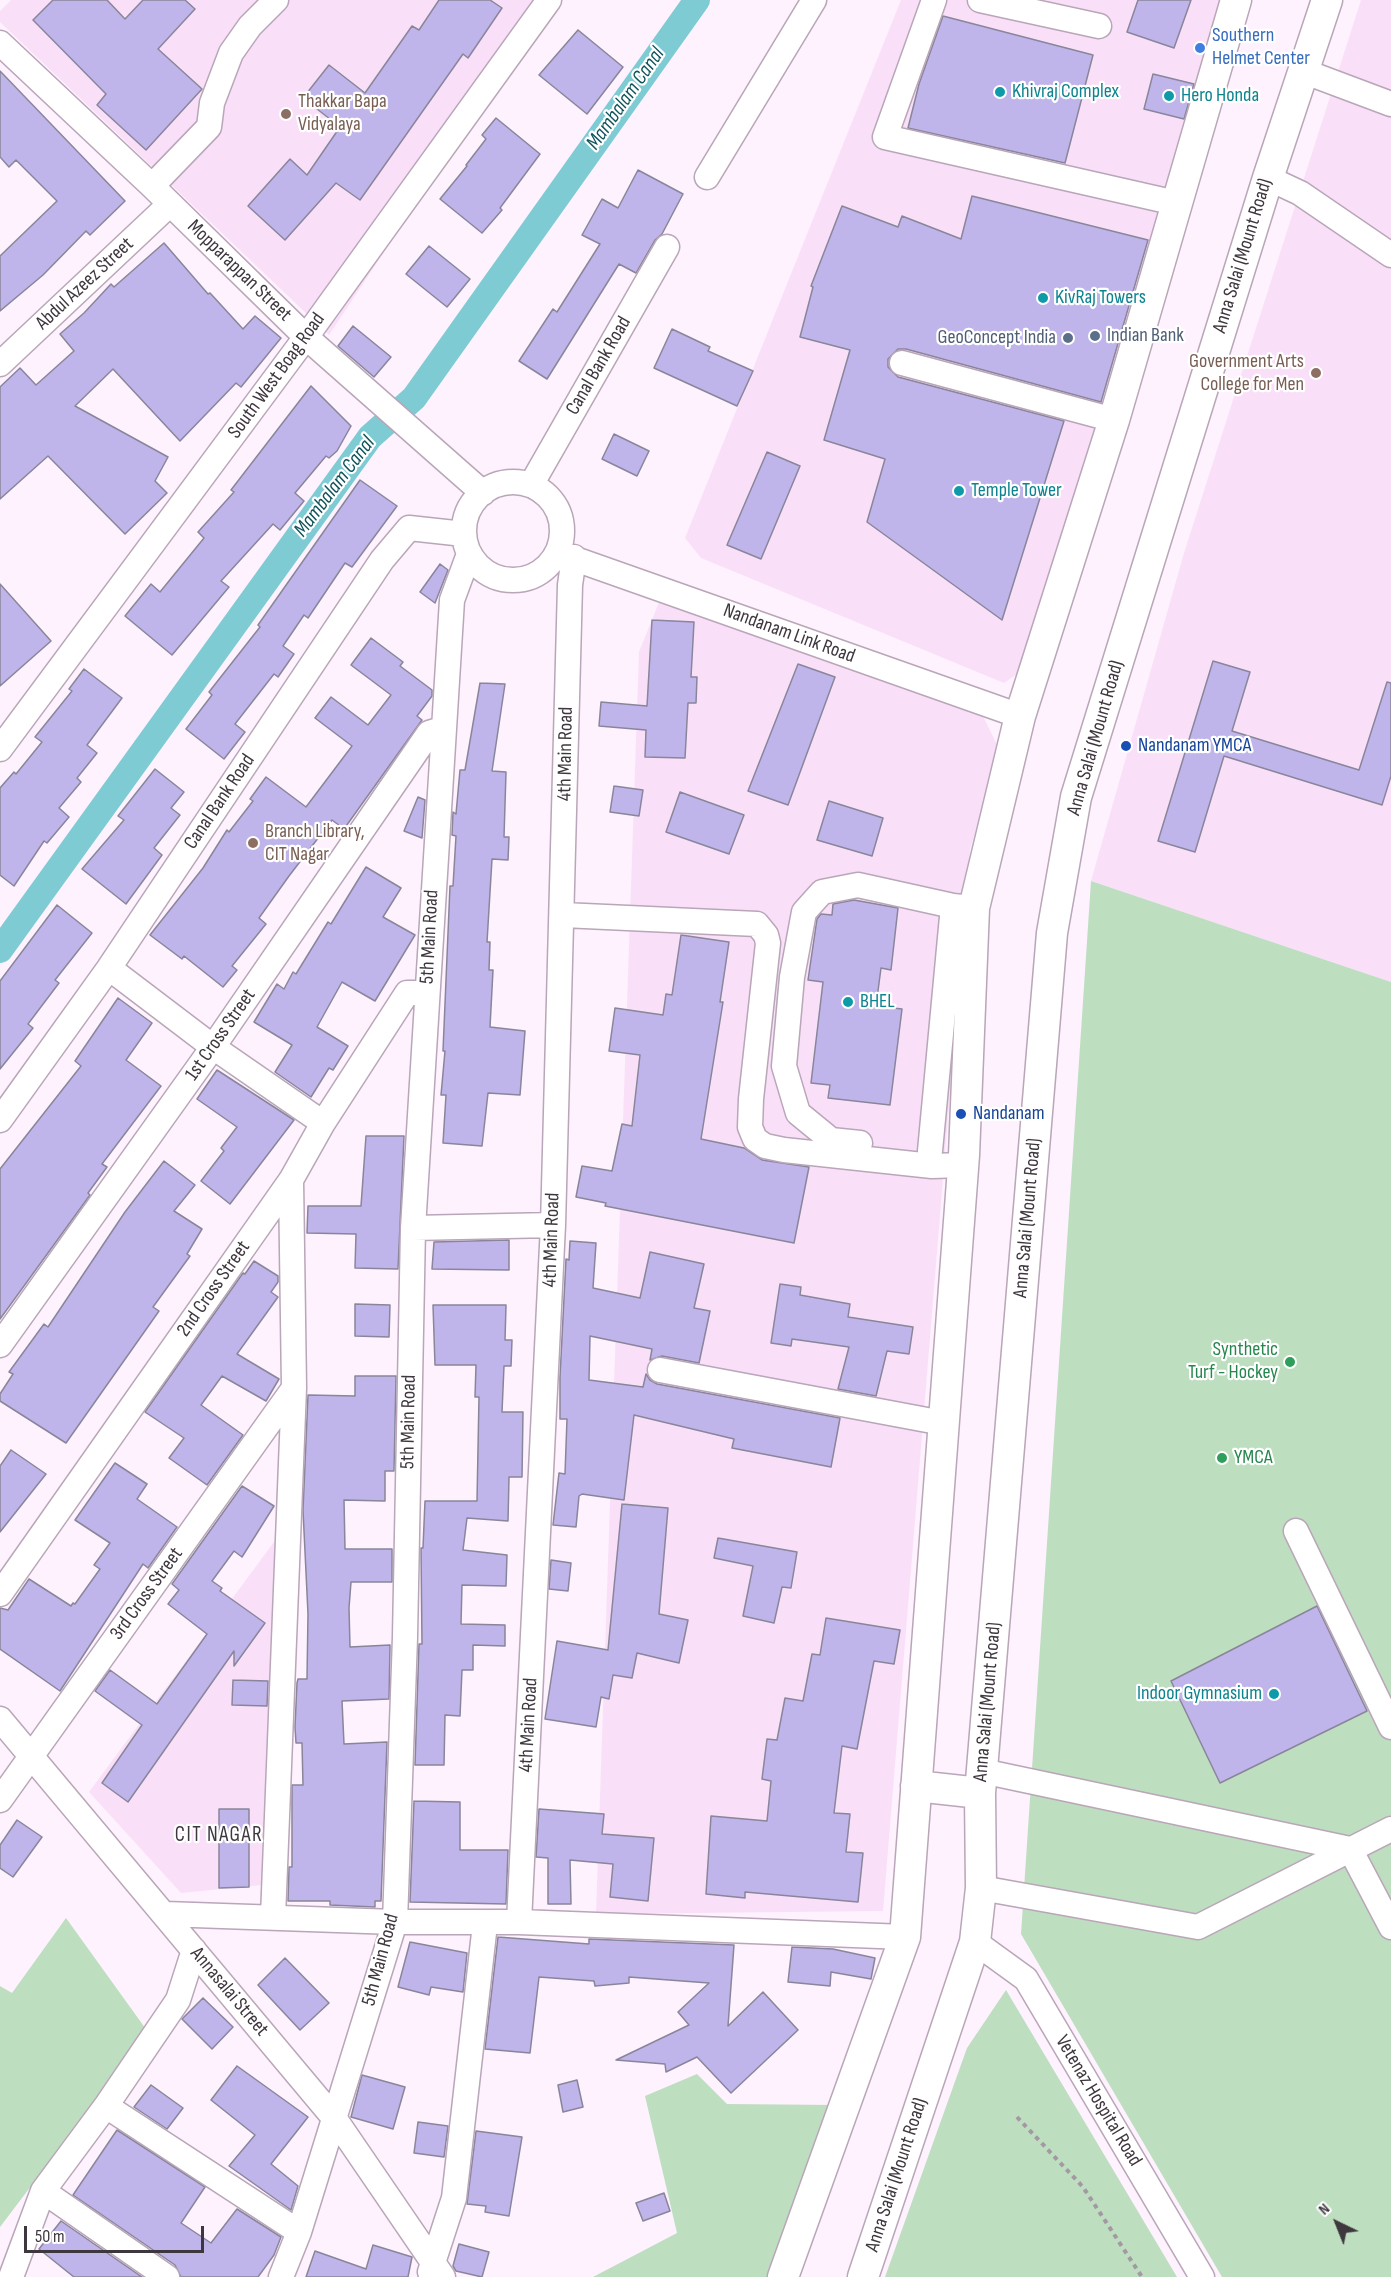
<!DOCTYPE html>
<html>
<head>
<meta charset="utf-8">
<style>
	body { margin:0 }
	#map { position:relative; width:1391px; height:2277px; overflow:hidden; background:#fdf2fd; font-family:"Sofia Sans Condensed",sans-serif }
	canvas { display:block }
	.north { position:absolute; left:1307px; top:2193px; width:60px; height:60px; -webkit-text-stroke:4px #fff; paint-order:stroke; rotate:317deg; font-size:16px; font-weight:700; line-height:24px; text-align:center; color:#3e373e }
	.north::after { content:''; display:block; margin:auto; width:21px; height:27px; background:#3e373e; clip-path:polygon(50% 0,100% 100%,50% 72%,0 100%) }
	.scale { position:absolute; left:24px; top:2226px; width:180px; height:27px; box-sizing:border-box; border:3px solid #3e373e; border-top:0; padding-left:8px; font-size:18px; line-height:21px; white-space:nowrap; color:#3e373e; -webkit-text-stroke:4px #fff; paint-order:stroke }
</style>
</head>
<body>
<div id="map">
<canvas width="1391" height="2277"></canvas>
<div class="north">N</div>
<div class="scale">50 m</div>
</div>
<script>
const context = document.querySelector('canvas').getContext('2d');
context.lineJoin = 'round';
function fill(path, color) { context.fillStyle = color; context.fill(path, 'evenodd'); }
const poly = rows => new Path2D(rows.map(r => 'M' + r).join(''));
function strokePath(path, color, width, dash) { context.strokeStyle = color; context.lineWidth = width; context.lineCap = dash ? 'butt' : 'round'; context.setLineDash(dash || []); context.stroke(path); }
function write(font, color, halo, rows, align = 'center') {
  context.font = font + ' "Sofia Sans Condensed",sans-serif'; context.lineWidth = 4.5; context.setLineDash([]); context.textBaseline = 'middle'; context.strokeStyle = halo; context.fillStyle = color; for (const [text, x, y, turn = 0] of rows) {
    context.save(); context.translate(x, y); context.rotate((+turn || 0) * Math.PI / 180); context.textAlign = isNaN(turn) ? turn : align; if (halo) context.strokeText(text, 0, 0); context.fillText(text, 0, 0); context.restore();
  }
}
const built = poly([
	[11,0,551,0,329,335,0,22,0,11],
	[901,0,1228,0,1030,665,1004,683,701,558,685,538],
	[1361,0,1391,0,1391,982,1091,881,1184,553],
	[666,585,982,714,1001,753,970,849,883,1911,596,1914,639,652],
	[291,1519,272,1884,181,1893,89,1792]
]);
const green = poly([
	[1091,881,1391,982,1391,2277,1222,2277,1021,1934],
	[66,1918,148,2032,0,2227,0,1986,12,1993],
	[1006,1990,1177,2277,885,2277,967,2048],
	[697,2074,727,2104,835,2105,772,2277,593,2277,677,2233,645,2096]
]);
const canal = poly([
	[0,950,370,437,414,398,697,0]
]);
const building = poly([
	[53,0,107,0,125,19,143,0,185,0,195,9,158,49,202,89,146,150,97,105,106,94,33,20,53,0],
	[439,0,490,0,502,8,468,58,463,54,360,200,336,183,285,240,248,206,290,159,307,175,340,127,303,98,329,65,365,93,412,26,419,30,439,0],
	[1138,0,1191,0,1174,48,1127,32,1138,0],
	[943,16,1093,55,1065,163,908,128,919,84,943,16],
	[578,30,623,67,587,114,539,75,578,30],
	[0,71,125,201,90,235,86,231,43,275,0,311,0,256,57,201,16,160,9,167,0,157,0,71],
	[1153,74,1194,84,1184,119,1144,109,1153,74],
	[496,118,540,154,500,208,502,210,482,233,440,199,467,166,466,165,486,139,482,135,496,118],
	[638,170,683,194,662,234,655,240,636,273,619,264,547,379,519,361,553,309,557,312,600,244,582,235,602,199,618,208,638,170],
	[972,196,1148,240,1101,402,906,349,898,349,888,359,888,367,898,377,1064,421,1002,620,867,522,885,459,824,440,850,350,800,337,813,287,811,286,842,206,898,227,902,216,961,239,972,196],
	[164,243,208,294,210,293,243,329,255,316,281,338,241,387,236,383,180,441,113,369,75,406,168,457,155,481,167,493,125,534,48,456,0,499,0,387,20,368,36,385,74,351,60,334,84,313,111,284,114,287,164,243],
	[429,246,470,279,447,307,406,274,429,246],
	[353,326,391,357,374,377,338,346,353,326],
	[672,329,710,347,708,351,753,371,737,406,654,368,672,329],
	[311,386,351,426,337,451,329,458,326,456,295,493,304,501,280,530,273,524,221,581,229,587,172,655,125,616,151,584,160,592,204,538,198,532,234,492,231,490,311,386],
	[614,434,649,451,637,476,602,459,614,434],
	[767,452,800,466,761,559,727,545,767,452],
	[360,480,397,506,352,567,345,563,308,618,304,615,283,646,294,654,278,677,274,674,235,724,245,732,224,759,186,729,212,695,209,692,260,627,258,625,360,480],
	[440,564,448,570,435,603,420,592,440,564],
	[0,584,51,641,0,686,0,584],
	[652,620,694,622,691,677,697,677,696,703,688,703,685,758,645,757,646,730,599,726,601,702,647,706,652,620],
	[371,638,403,662,400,666,432,690,432,696,417,716,422,720,344,829,332,820,289,876,259,918,266,924,232,966,237,970,223,987,184,956,182,959,150,935,203,868,227,830,229,832,253,801,250,799,266,777,306,807,352,746,315,718,331,697,368,725,391,695,351,665,371,638],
	[1213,661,1250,672,1232,731,1359,770,1387,682,1391,683,1391,776,1382,805,1224,756,1195,852,1158,841,1213,661],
	[798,664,835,677,788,805,748,791,798,664],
	[84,669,122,698,87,745,97,753,77,778,81,782,59,808,69,817,47,843,44,841,14,886,0,875,0,788,14,772,16,774,42,742,35,737,72,691,69,689,84,669],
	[480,683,505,684,492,771,506,772,504,837,509,837,508,860,492,859,487,942,490,942,489,970,493,970,490,1027,525,1031,520,1095,488,1093,482,1146,443,1143,446,1095,441,1095,445,1051,443,1051,450,886,453,886,456,836,452,835,453,812,456,814,460,770,465,770,480,683],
	[155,769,184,792,171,808,180,815,154,848,162,855,126,904,82,869,124,820,118,816,155,769],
	[614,786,643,790,639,816,610,812,614,786],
	[680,792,744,815,729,854,666,832,680,792],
	[418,797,425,800,422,838,404,831,418,797],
	[829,801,883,818,872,856,817,840,829,801],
	[366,867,401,888,383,917,415,935,375,1001,342,982,317,1027,348,1046,333,1070,329,1068,311,1097,275,1072,292,1045,254,1022,277,984,284,989,293,972,296,974,328,922,331,924,366,867],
	[854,900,898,908,891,970,881,968,876,1006,902,1009,890,1105,828,1098,830,1085,811,1083,823,982,808,980,817,919,821,914,832,915,833,904,854,900],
	[57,905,92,933,55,980,59,983,28,1024,33,1028,0,1069,0,981,57,905],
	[681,935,729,942,720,1002,723,1002,701,1139,744,1148,762,1160,809,1167,794,1243,605,1206,606,1203,576,1197,582,1166,612,1171,622,1124,632,1126,640,1055,609,1051,615,1008,663,1015,666,994,672,995,681,935],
	[118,998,152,1023,126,1060,161,1086,102,1164,107,1167,88,1193,90,1195,0,1319,0,1169,81,1066,75,1061,118,998],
	[217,1070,294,1120,230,1204,201,1181,224,1151,221,1148,237,1127,197,1099,217,1070],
	[366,1136,404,1136,398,1269,355,1268,356,1234,307,1233,308,1206,361,1206,366,1136],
	[164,1161,195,1185,174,1211,202,1229,187,1254,190,1256,153,1307,159,1311,66,1443,0,1401,0,1394,13,1374,9,1372,44,1324,48,1327,125,1212,164,1161],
	[509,1240,509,1270,432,1269,434,1242,509,1240],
	[570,1241,596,1243,593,1288,640,1298,650,1252,704,1264,694,1308,710,1311,699,1363,662,1356,650,1360,652,1349,590,1336,589,1380,643,1387,646,1374,650,1380,657,1384,840,1418,831,1467,732,1448,734,1439,634,1415,624,1500,582,1494,579,1496,576,1527,553,1525,559,1473,565,1474,567,1419,560,1419,560,1377,566,1259,569,1260,570,1241],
	[254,1261,278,1276,278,1282,271,1292,278,1297,237,1354,279,1379,266,1401,222,1376,201,1405,243,1435,207,1485,169,1458,184,1438,145,1412,243,1273,245,1274,254,1261],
	[780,1284,801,1287,800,1295,850,1304,848,1317,913,1327,909,1354,887,1351,876,1396,838,1389,849,1347,792,1339,791,1346,771,1343,780,1284],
	[355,1304,390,1305,389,1337,355,1336,355,1304],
	[433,1305,506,1305,505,1340,512,1340,511,1366,504,1366,502,1412,523,1412,522,1477,509,1477,508,1521,467,1518,463,1550,507,1555,506,1586,462,1585,461,1624,505,1625,505,1646,473,1645,473,1670,462,1670,460,1716,445,1715,444,1765,415,1765,419,1644,422,1644,421,1548,423,1548,425,1501,477,1501,479,1397,475,1397,476,1365,435,1365,433,1305],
	[355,1376,396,1376,394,1471,385,1471,385,1501,344,1500,345,1549,392,1549,392,1582,351,1582,349,1608,350,1647,390,1645,389,1699,342,1701,344,1744,387,1742,381,1901,375,1901,375,1907,330,1905,330,1901,288,1901,289,1867,292,1867,292,1785,303,1785,302,1743,296,1743,295,1727,297,1683,298,1679,307,1679,308,1614,303,1510,308,1395,355,1396,355,1376],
	[11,1450,46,1474,0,1532,0,1466,11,1450],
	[115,1463,147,1484,137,1499,177,1527,148,1568,143,1564,60,1691,0,1649,0,1608,8,1610,29,1579,71,1606,73,1603,75,1604,100,1569,94,1565,110,1543,75,1520,115,1463],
	[242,1486,274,1506,242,1557,234,1551,212,1581,222,1588,220,1591,265,1623,234,1666,234,1651,128,1802,102,1783,142,1725,95,1691,110,1670,157,1704,207,1634,168,1604,179,1590,172,1584,242,1486],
	[622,1504,668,1508,659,1614,688,1620,679,1663,637,1653,632,1678,613,1675,609,1699,601,1697,596,1727,545,1719,557,1641,608,1650,622,1504],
	[718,1538,797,1552,791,1588,782,1587,774,1623,743,1616,753,1566,714,1558,718,1538],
	[551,1560,571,1563,568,1591,549,1589,551,1560],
	[1317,1606,1367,1711,1220,1783,1171,1681,1317,1606],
	[826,1618,900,1630,894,1664,874,1661,857,1749,842,1746,834,1813,850,1814,846,1852,863,1853,858,1902,745,1892,745,1898,706,1894,711,1816,767,1821,771,1781,762,1779,767,1739,777,1740,785,1698,803,1701,812,1654,820,1655,826,1618],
	[233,1680,268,1681,267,1706,232,1705,233,1680],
	[414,1801,460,1802,460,1850,508,1850,506,1904,410,1902,414,1801],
	[219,1809,249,1809,249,1887,219,1888,219,1809],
	[539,1809,604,1814,602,1834,654,1838,648,1901,610,1897,613,1864,570,1860,571,1904,548,1904,548,1858,536,1857,539,1809],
	[17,1820,42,1837,13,1877,0,1868,0,1845,17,1820],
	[498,1937,589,1944,589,1939,734,1945,728,2026,763,1992,798,2030,731,2093,697,2057,666,2072,665,2064,616,2060,689,2025,678,2012,709,1983,629,1977,629,1983,595,1986,594,1981,539,1977,530,2053,485,2049,498,1937],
	[410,1942,467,1953,463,1992,431,1987,429,1995,398,1987,410,1942],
	[792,1947,833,1949,875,1958,871,1979,831,1972,830,1986,788,1982,792,1947],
	[285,1958,329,2003,300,2030,258,1985,285,1958],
	[203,1998,233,2027,212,2049,182,2019,203,1998],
	[237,2066,308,2117,271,2164,298,2186,291,2210,229,2166,255,2135,211,2100,237,2066],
	[362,2075,405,2087,393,2129,351,2117,362,2075],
	[577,2080,583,2107,563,2112,558,2085,577,2080],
	[151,2085,183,2108,167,2129,134,2107,151,2085],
	[418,2122,448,2126,444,2157,414,2153,418,2122],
	[117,2130,205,2187,181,2223,211,2243,237,2209,281,2237,274,2255,258,2277,181,2277,175,2265,73,2195,117,2130],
	[476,2131,522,2137,509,2216,485,2212,486,2206,467,2204,476,2131],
	[664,2193,670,2211,643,2221,636,2203,664,2193],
	[61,2221,142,2277,74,2277,39,2249,61,2221],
	[459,2244,489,2252,482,2277,456,2271,453,2266,459,2244],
	[373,2245,412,2257,408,2277,306,2277,315,2251,366,2269,373,2245]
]);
const path = poly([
	[1017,2117,1083,2187,1142,2277]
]);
const minor = poly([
	[934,0,885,137,1176,203],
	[980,0,1099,26],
	[0,43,152,186,306,337,483,493],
	[1303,71,1391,104],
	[707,177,814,0],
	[1268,178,1300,193,1391,255],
	[152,186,209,127,212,103,231,53,250,26,276,0],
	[902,363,1114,420],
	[0,364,170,204],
	'464 531a49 49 0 1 1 98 0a49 49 0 1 1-98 0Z',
	[531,485,667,247],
	[558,553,1020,716],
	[0,749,306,337,549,0],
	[563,915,757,924,766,935,768,943,751,1099,750,1127,755,1139,765,1146,784,1150,932,1166,963,1165],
	[109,968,213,1047,323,1123],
	[0,1120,109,968,382,560,409,528,464,534],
	[860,1143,831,1140,798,1113,784,1066,792,977,804,912,822,892,858,885,953,906,974,908],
	[930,1151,953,906],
	[413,1228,553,1225],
	[0,1345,213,1047,429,733,442,729],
	[660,1370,943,1423],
	[1296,1531,1391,1727],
	[0,1594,291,1180,323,1123,407,993,427,993],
	[0,1719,335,2119,443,2277],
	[982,1771,1350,1849],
	[0,1800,294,1388],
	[1350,1849,1391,1927],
	[981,1888,1198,1927,1391,1829],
	[165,1914,395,1922,519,1922,905,1937],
	[273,1917,294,1388,291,1180],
	[519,1922,553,1225,570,585,574,557],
	[975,1942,1026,1979,1202,2277],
	[106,2106,299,2232],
	[43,2191,167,2277],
	[430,2272,454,2198,485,1924],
	[11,2277,43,2191,106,2106,178,2000,194,1950],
	[281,2277,299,2232,395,1922,405,1637,413,1228,452,600,469,554]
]);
const major = poly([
	[916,1786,980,1793],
	[783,2277,905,1937,964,1155,974,908,1020,716,1114,420,1236,0],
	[863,2277,975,1942,981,1888,980,1793,1052,933,1076,797,1268,178,1327,0]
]);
const markers = [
	[1200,48,6,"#3f7fe0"],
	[1000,92,6,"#0f9aa8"],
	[1169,96,6,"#0f9aa8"],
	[286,114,6,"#8d6e63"],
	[1043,298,6,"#0f9aa8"],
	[1095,336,6,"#5c6f8a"],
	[1068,338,6,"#5c6f8a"],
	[1316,373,6,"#8d6e63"],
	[959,491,6,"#0f9aa8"],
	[1126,746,6,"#1a4fb4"],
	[253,843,6,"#8d6e63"],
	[848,1002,6,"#0f9aa8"],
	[961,1114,6,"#1a4fb4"],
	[1290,1362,6,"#2e9e5b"],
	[1222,1458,6,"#2e9e5b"],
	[1274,1694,6,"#0f9aa8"]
];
const shopNames = [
	["Southern",1212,36],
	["Helmet Center",1212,59]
];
const cultureNames = [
	["Khivraj Complex",1012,92],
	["Hero Honda",1181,96],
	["KivRaj Towers",1055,298],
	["Temple Tower",971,491],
	["BHEL",860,1002],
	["Indoor Gymnasium",1262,1694,"right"]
];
const educationNames = [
	["Thakkar Bapa",298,102],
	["Vidyalaya",298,125],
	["Government Arts",1304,362,"right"],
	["College for Men",1304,385,"right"],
	["Branch Library,",265,832],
	["CIT Nagar",265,855]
];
const streetNames = [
	["Anna Salai (Mount Road)",1243,256,-73],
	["Mopparappan Street",239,271,44],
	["Abdul Azeez Street",85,284,-43],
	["Canal Bank Road",599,366,-60],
	["South West Boag Road",277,376,-54],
	["Nandanam Link Road",789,634,20],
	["Anna Salai (Mount Road)",1096,738,-74],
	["4th Main Road",566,754,-89],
	["Canal Bank Road",220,802,-56],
	["5th Main Road",430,937,-87],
	["1st Cross Street",221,1035,-55],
	["Anna Salai (Mount Road)",1028,1218,-85],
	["4th Main Road",552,1240,-88],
	["2nd Cross Street",214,1289,-55],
	["5th Main Road",409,1422,-89],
	["3rd Cross Street",147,1594,-54],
	["Anna Salai (Mount Road)",988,1702,-85],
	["4th Main Road",529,1725,-87],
	["5th Main Road",381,1960,-75],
	["Annasalai Street",229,1992,50],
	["Vetenaz Hospital Road",1098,2101,59],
	["Anna Salai (Mount Road)",897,2175,-72]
];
const serviceNames = [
	["Indian Bank",1107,336],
	["GeoConcept India",1056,338,"right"]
];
const transitNames = [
	["Nandanam YMCA",1138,746],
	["Nandanam",973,1114]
];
const leisureNames = [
	["Synthetic",1278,1350],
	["Turf - Hockey",1278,1373],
	["YMCA",1234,1458,"left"]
];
const waterNames = [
	["Mambalam Canal",626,99,-55],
	["Mambalam Canal",335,487,-53]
];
const neighbourhoodNames = [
	["CIT NAGAR",219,1836]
];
fill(built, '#f9e0f8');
fill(green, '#bedec0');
strokePath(canal, '#7ecbd4', 26);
fill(building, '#c0b5eb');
strokePath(building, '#89859a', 1.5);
strokePath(minor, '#b9a6b8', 27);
strokePath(major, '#b9a6b8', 33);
strokePath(path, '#a399a3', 4, [4.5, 4.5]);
strokePath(minor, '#fff', 24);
strokePath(major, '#fff', 30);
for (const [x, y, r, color] of markers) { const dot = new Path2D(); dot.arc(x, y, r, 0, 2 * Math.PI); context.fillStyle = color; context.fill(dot); strokePath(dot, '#fff', 2); }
write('20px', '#366cbe', '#fff', shopNames, 'left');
write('20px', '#0d838f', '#fff', cultureNames, 'left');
write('20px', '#785e54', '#fff', educationNames, 'left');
write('20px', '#3e373e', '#fff', streetNames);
write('20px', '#4e5e75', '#fff', serviceNames, 'left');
write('20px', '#164399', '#fff', transitNames, 'left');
write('20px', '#27864d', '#fff', leisureNames, 'right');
write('italic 21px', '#10535b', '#fff', waterNames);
context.letterSpacing = '1.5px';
write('21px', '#3e373e', '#fff', neighbourhoodNames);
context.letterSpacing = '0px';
</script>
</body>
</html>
